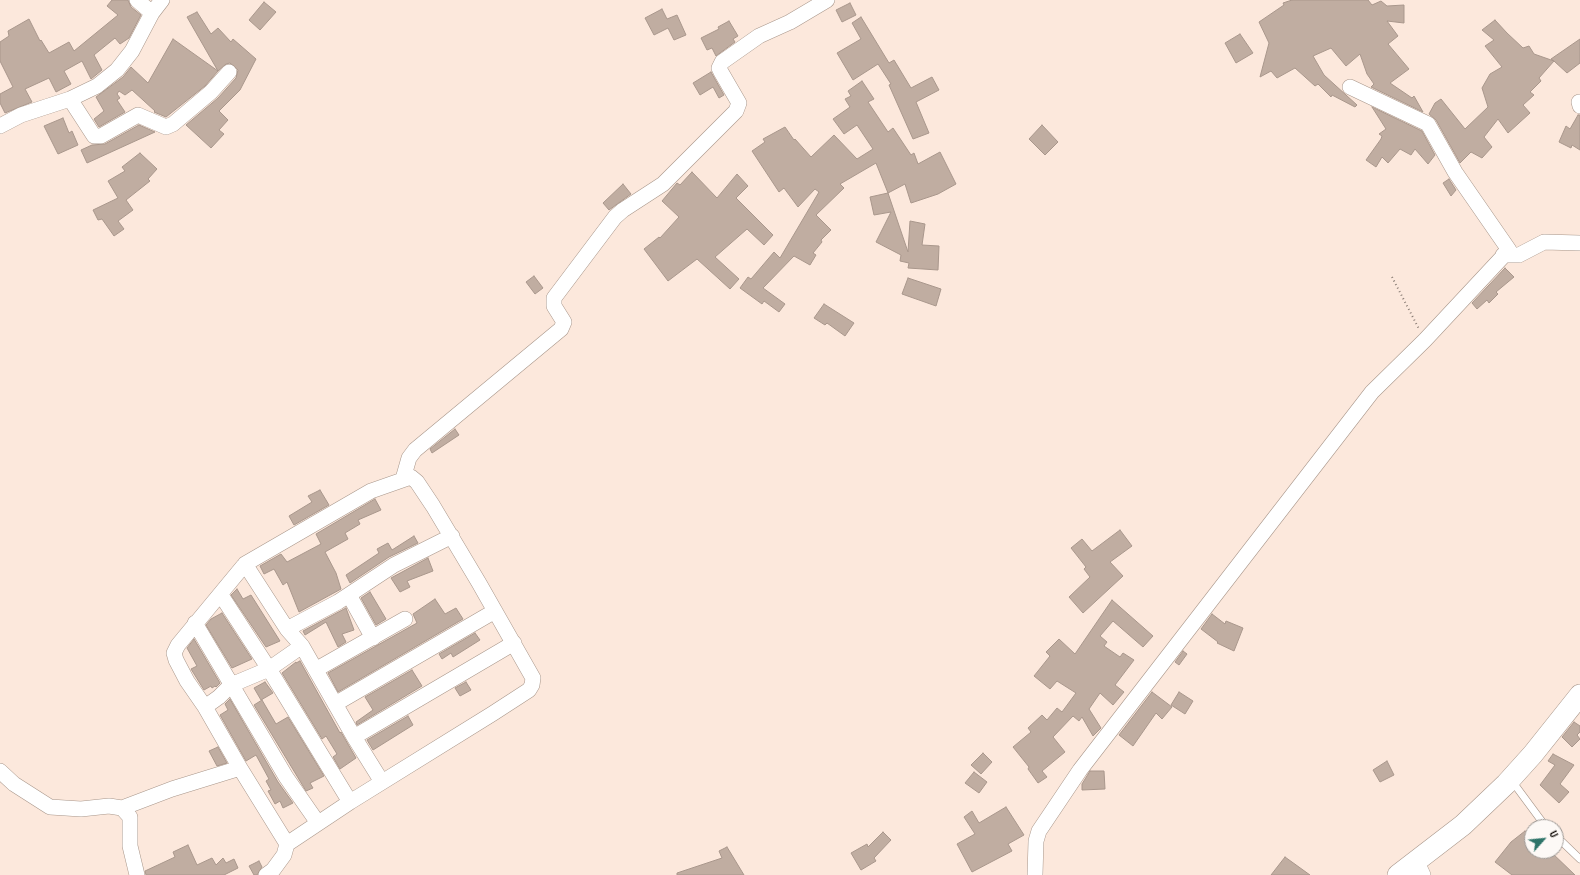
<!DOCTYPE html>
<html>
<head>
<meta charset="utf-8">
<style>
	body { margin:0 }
	#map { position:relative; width:1580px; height:875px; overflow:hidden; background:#fce8dc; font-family:"PT Sans Narrow",sans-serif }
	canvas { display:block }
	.north { position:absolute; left:1524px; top:819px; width:40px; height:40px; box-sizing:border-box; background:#fdf9f6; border:1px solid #9f9a96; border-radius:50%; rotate:63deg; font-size:11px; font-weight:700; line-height:16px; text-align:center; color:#110b07 }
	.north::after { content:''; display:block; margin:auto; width:14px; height:18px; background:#2e7469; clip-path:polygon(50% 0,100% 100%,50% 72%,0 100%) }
</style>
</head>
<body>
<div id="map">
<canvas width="1580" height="875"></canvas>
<div class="north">U</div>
</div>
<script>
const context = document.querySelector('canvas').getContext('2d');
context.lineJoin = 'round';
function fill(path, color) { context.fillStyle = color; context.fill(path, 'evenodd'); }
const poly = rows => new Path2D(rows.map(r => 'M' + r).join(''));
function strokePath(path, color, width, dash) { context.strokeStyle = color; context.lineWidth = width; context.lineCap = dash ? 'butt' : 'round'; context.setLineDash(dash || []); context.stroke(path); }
const building = poly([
	[112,0,128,0,131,7,141,15,129,38,120,44,115,38,94,55,102,70,91,79,82,61,64,71,71,84,56,92,49,78,25,89,32,102,5,113,0,103,0,94,13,87,0,61,0,42,9,36,8,31,29,19,40,41,41,40,49,53,69,42,74,51,118,15,107,6,112,0],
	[1292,0,1368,0,1372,5,1381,1,1387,6,1404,5,1404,23,1387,21,1398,36,1388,44,1409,69,1390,83,1412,98,1414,96,1423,112,1371,87,1374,84,1367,74,1360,54,1346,66,1331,48,1313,56,1324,75,1357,105,1355,107,1332,95,1331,97,1318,84,1315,86,1295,68,1277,78,1271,71,1260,77,1269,43,1259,22,1284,5,1283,3,1292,0],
	[264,2,276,12,260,30,249,20,264,2],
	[850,3,856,15,842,22,836,10,850,3],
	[662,9,667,19,677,15,686,35,674,40,668,28,654,35,645,18,662,9],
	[197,12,211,34,218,28,231,42,233,39,256,59,240,90,219,111,228,120,219,130,224,134,211,148,186,125,218,98,236,78,238,70,230,63,226,64,218,71,187,17,197,12],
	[861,17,889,63,894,60,911,88,932,77,939,90,916,102,929,133,913,139,889,85,891,84,878,64,853,80,837,53,861,39,852,23,861,17],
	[1495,20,1507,33,1523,48,1529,46,1534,54,1554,61,1551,59,1580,39,1580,63,1567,73,1554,61,1539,78,1541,81,1530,92,1534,95,1523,105,1530,113,1508,133,1498,119,1484,137,1492,147,1482,158,1471,152,1460,163,1436,120,1429,114,1435,103,1441,99,1465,129,1488,107,1482,88,1490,74,1502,67,1485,46,1494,40,1482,30,1495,20],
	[729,21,738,36,733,39,735,42,716,56,712,48,707,50,701,38,719,29,718,27,729,21],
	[1240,34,1253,53,1236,63,1225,43,1240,34],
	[173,39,218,71,205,86,166,117,154,112,155,111,132,90,125,95,119,91,117,94,120,98,117,100,125,112,99,127,94,119,104,111,96,97,123,77,131,67,148,83,173,39],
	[711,72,724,95,719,98,713,87,700,95,693,83,711,72],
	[862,81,874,99,868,102,888,132,893,128,911,155,914,153,918,164,940,152,956,184,938,194,911,203,905,184,888,193,876,163,840,184,844,188,816,215,831,230,821,240,822,242,813,253,816,255,810,265,794,256,763,288,785,304,779,312,764,301,762,304,740,288,748,277,751,279,774,252,780,258,819,192,815,189,798,207,784,188,779,192,752,151,765,142,763,139,785,127,794,140,795,139,811,157,834,135,857,159,873,149,857,125,844,134,833,119,850,107,845,99,851,96,848,91,862,81],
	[1372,107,1422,131,1435,155,1428,164,1415,149,1411,155,1400,149,1388,163,1382,157,1376,167,1366,160,1381,139,1382,136,1379,134,1386,129,1372,107],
	[1578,115,1580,115,1580,150,1572,145,1571,148,1559,142,1566,126,1570,129,1578,115],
	[63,118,69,133,72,131,78,145,58,154,44,126,63,118],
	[139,125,155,132,87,163,81,150,92,145,105,144,139,125],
	[1042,125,1058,142,1045,155,1029,139,1042,125],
	[140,153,157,169,148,179,150,181,126,200,133,210,118,221,124,229,114,236,102,219,98,220,93,210,118,198,108,181,125,171,122,167,140,153],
	[692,172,717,198,737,174,748,186,736,198,773,235,764,245,747,229,715,257,739,279,730,289,697,259,668,281,644,249,659,237,660,238,679,217,662,201,677,183,680,185,692,172],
	[1449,179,1456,190,1451,196,1443,183,1449,179],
	[623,184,631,194,609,210,603,203,623,184],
	[888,193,908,252,910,221,925,224,922,245,939,246,938,270,908,268,909,263,900,261,901,255,876,242,891,212,874,215,870,197,888,193],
	[1505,268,1514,277,1496,292,1498,294,1489,303,1487,300,1477,309,1472,303,1505,268],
	[534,276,543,288,535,294,526,282,534,276],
	[908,278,941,289,936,306,902,294,908,278],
	[824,304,854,323,845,336,827,323,825,325,814,318,824,304],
	[455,429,459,435,432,453,430,449,455,429],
	[320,490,329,505,294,525,289,516,312,502,308,496,320,490],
	[375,499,381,510,358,520,360,524,345,533,348,539,325,552,336,573,341,589,299,612,287,582,283,585,274,569,264,574,260,566,281,554,287,562,321,544,316,534,375,499],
	[1120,530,1132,546,1110,562,1123,576,1083,613,1069,597,1090,577,1084,569,1086,567,1071,548,1082,539,1092,551,1120,530],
	[414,536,418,543,389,557,350,583,346,575,379,553,377,549,388,543,392,550,414,536],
	[428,558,433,571,407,581,410,587,400,592,391,578,428,558],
	[237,589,243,599,251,595,280,641,266,647,231,595,237,589],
	[370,592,386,619,376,625,361,598,370,592],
	[435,599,445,614,456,608,463,619,338,692,328,673,417,623,413,614,435,599],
	[1112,600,1153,636,1143,647,1113,621,1100,636,1107,642,1104,646,1120,657,1123,653,1134,660,1115,685,1124,692,1113,705,1100,693,1089,709,1101,728,1093,736,1082,717,1079,721,1073,716,1053,737,1065,752,1042,771,1047,777,1038,783,1028,769,1029,767,1013,747,1031,732,1028,728,1042,715,1047,720,1057,708,1062,712,1076,693,1057,681,1050,689,1034,676,1050,656,1046,652,1059,639,1075,654,1112,600],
	[346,608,354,630,342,634,346,642,338,647,326,622,305,635,303,631,346,608],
	[222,613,252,659,232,668,206,625,211,619,222,613],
	[1212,614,1225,624,1226,621,1243,628,1234,651,1217,643,1218,642,1201,629,1212,614],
	[475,633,480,640,453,657,451,653,442,659,439,654,475,633],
	[194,639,220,683,216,687,215,686,212,688,211,686,204,690,191,669,197,666,187,648,194,639],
	[1183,651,1187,654,1179,665,1175,662,1183,651],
	[300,661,340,733,341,732,356,758,340,769,333,757,337,754,326,736,322,739,282,673,296,662,296,663,300,661],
	[412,670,422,686,357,725,356,722,373,710,365,697,412,670],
	[265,682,273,693,261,700,254,688,265,682],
	[466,682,471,690,460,696,455,688,466,682],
	[1152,692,1172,707,1162,719,1156,713,1133,746,1119,735,1152,692],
	[1179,692,1193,701,1185,714,1171,705,1179,692],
	[230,699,278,782,293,803,283,808,280,801,275,804,268,791,271,790,266,781,269,779,256,755,246,761,220,715,228,710,225,704,230,699],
	[262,700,276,724,288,717,324,776,310,783,313,788,306,791,254,705,262,700],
	[408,716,413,725,373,750,367,740,408,716],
	[1574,722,1580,726,1580,732,1577,735,1580,739,1572,747,1562,737,1574,722],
	[218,747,227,763,217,766,209,751,218,747],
	[983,753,992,762,981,774,971,765,983,753],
	[1553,754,1574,765,1560,784,1569,792,1559,803,1540,785,1555,765,1548,761,1553,754],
	[1387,761,1394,775,1380,782,1373,770,1387,761],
	[1090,771,1104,771,1105,789,1082,790,1082,784,1090,771],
	[974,772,987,782,979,793,965,783,974,772],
	[1006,807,1024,835,1008,844,1012,851,972,872,957,844,975,834,964,817,972,811,979,823,1006,807],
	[1525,831,1532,837,1532,851,1550,851,1575,875,1512,875,1495,862,1511,842,1525,831],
	[883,832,891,840,874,858,876,861,861,870,851,853,867,844,868,847,883,832],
	[188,845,197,865,212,858,216,865,223,858,226,863,234,859,238,868,224,875,146,875,145,871,175,857,173,852,188,845],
	[727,847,744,875,677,875,677,873,722,858,719,851,727,847],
	[1285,857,1310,875,1271,875,1285,857],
	[259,861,262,867,257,875,254,875,249,866,259,861]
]);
const path = poly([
	[1392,277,1419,329]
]);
const lane = poly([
	[1512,781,1546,827],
	[1556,836,1580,859]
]);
const street = poly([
	[137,0,152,13],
	[70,99,94,136,101,136,138,115,166,127,173,124,211,92,229,72],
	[1579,102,1580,106],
	[0,126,21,115,70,99,97,86,117,70,132,51,152,13,162,0],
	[1503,255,1519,255,1544,242,1580,243],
	[403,479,409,458,415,450,561,329,564,322,554,306,554,298,615,217,623,210,663,184,736,111,739,103,721,72,719,68,722,62,759,36,790,22,827,0],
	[245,564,287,629,302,646,354,737,382,782],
	[221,595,269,669,350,802],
	[349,595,373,638],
	[195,623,286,777,318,823],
	[287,629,338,602,394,565,452,536],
	[317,669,405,619],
	[335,704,495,611],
	[205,707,219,697,231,685,269,669,302,646],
	[354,737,514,643],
	[240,768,205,707,187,681,176,660,174,653,178,645,245,564,371,491,411,477,417,482,433,506,479,583,533,678,532,685,529,690,492,714,350,802,287,844],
	[0,771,14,784,50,807,81,809,109,806,122,808,130,817,130,846,137,875],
	[122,808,172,789,240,768,287,844,284,855,273,870,266,875],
	[1417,862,1423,875],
	[1035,875,1036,841,1039,831,1080,770,1372,392,1425,340,1509,250,1455,172,1428,124,1350,87]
]);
const secondary = poly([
	[1398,875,1463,825,1506,784,1533,754,1580,695]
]);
fill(building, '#c0ada1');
strokePath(building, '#a9978c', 1);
strokePath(lane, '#a8968a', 8);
strokePath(street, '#a8968a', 16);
strokePath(secondary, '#a8968a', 22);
strokePath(path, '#8a7d75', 2, [1, 3]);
strokePath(lane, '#fff', 7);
strokePath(street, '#fff', 15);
strokePath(secondary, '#fff', 21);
</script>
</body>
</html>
